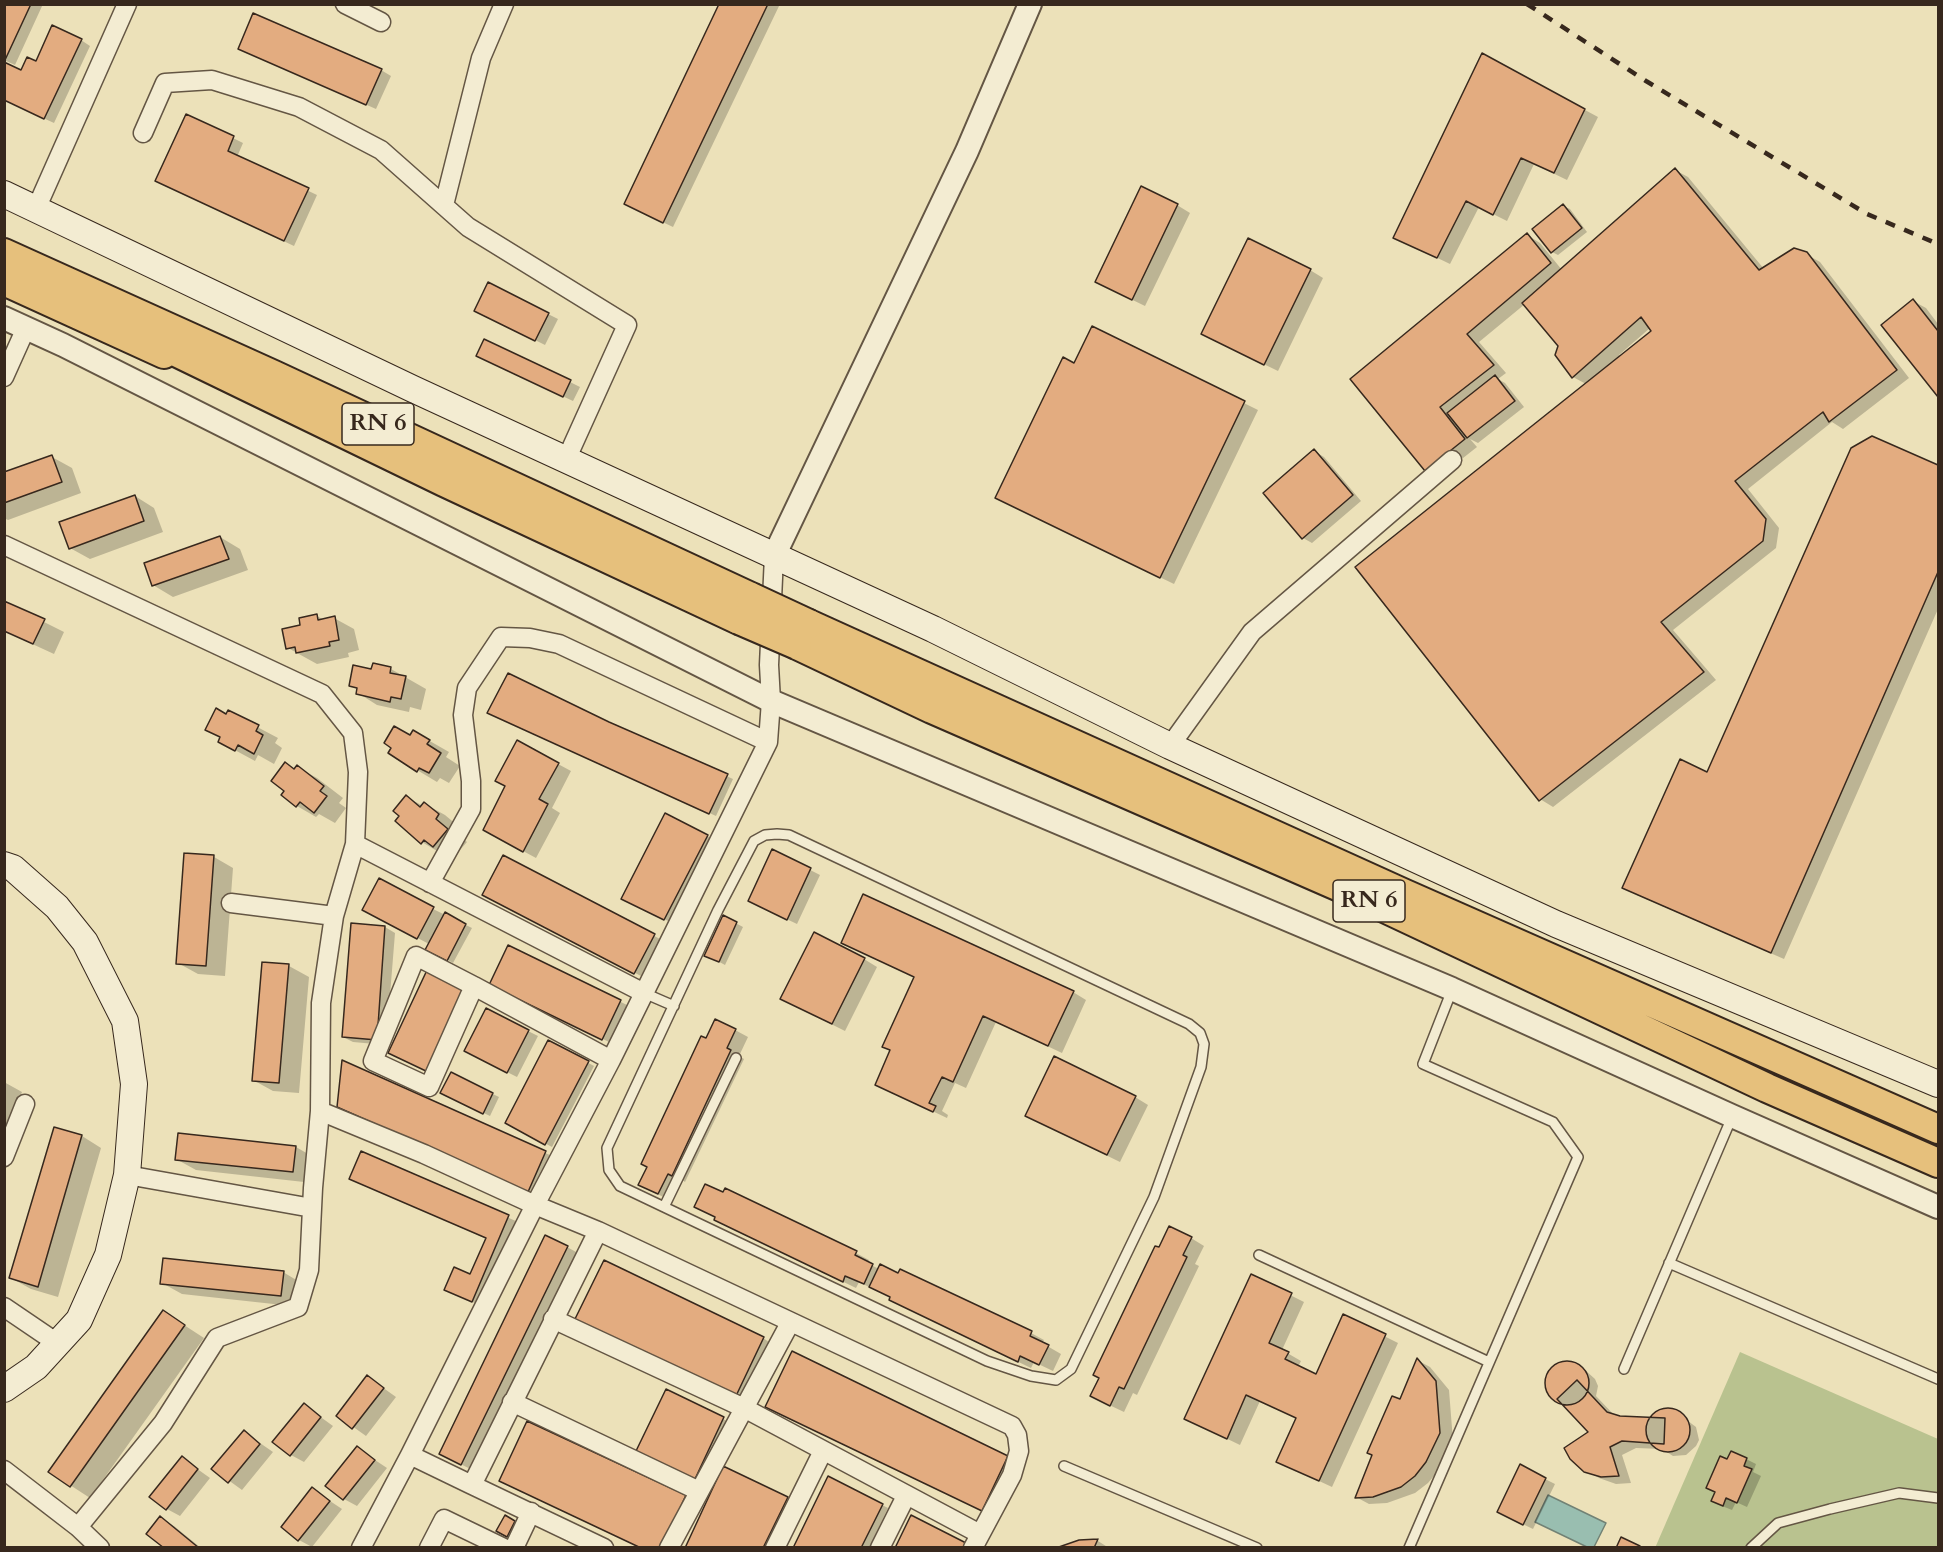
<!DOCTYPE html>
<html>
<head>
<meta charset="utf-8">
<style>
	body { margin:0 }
	#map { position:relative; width:1943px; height:1552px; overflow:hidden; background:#ece1b9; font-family:Cardo,serif }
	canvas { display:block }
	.frame { position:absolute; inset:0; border:6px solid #37281d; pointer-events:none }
</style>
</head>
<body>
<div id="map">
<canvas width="1943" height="1552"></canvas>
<div class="frame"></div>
</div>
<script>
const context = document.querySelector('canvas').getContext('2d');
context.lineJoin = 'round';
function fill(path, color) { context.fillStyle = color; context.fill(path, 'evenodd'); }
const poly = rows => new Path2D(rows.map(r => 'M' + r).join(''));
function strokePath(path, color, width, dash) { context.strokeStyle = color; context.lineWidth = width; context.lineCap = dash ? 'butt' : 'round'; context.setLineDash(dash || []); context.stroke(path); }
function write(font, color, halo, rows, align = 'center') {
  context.font = font + ' Cardo,serif'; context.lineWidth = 4.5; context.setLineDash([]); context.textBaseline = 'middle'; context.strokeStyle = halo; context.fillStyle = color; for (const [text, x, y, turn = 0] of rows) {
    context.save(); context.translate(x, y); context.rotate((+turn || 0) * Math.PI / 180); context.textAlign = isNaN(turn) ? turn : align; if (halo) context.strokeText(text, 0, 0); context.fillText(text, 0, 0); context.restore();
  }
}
const green = poly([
	[1740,1352,1938,1439,1938,1547,1655,1548]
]);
const water = poly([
	[1548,1495,1606,1523,1594,1547,1587,1547,1535,1522,1548,1495]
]);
const shadow = poly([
	[4,4,43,4,15,65,4,60],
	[721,4,780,4,673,227,635,209],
	[81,40,90,46,54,123,4,100,22,72],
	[240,49,381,70,391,76,376,109],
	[1483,55,1598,117,1567,180,1534,164,1507,221,1479,207,1450,264,1394,237],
	[233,138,243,143,237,157,317,195,294,246,166,186],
	[1675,170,1688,177,1764,269,1806,254,1820,262,1909,378,1843,429,1832,422,1748,489,1779,528,1776,548,1673,630,1716,680,1553,807,1540,799,1586,384,1573,377,1559,346,1525,304,1479,342,1506,373,1498,379,1505,383,1524,407,1478,443,1470,439,1477,447,1439,477,1426,470,1352,379,1527,235,1540,243,1562,270],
	[1650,328,1653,332,1621,357,1619,355],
	[1177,205,1190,213,1145,306,1110,289],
	[1563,206,1570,209,1587,232,1558,255,1552,252],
	[1310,270,1323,278,1278,371,1216,341],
	[1913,301,1926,308,1938,324,1938,394,1883,325],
	[548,314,558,319,545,345,485,315],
	[1092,328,1258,410,1174,584,1010,505],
	[487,361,570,382,580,387,573,401],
	[1873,438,1938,467,1938,609,1784,959,1637,895,1708,774],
	[1314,451,1324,457,1361,501,1312,543,1303,538],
	[52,457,72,468,81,493,8,520,4,518,4,474],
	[135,496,154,508,163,532,90,559,70,548],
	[220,537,240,549,248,570,173,597,153,585],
	[4,602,64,632,54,654,4,631],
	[317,616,324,620,334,618,354,629,359,650,348,653,349,657,317,664,288,648,302,626],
	[374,665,391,669,426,689,421,710,410,707,409,712,377,705,358,693,358,690,351,685,373,671],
	[229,712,278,738,275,743,282,748,274,764,258,755,255,761,220,742],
	[495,715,609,723,733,779,716,816],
	[414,732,449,752,446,757,460,766,449,783,440,778,437,782,417,770,411,737],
	[285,764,295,769,297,767,317,778,343,798,339,803,346,808,335,823,319,814,316,817,297,806,286,791],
	[558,764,571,771,552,808,560,813,536,858,497,837,507,786],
	[407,797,423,806,425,804,445,815,458,826,454,831,467,842,453,858,442,854,422,842],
	[666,815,713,839,670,922,629,901],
	[773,851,820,875,797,924,759,906],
	[214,857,233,868,225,976,198,974,178,963],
	[504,857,660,939,641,976,484,894],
	[433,909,472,928,453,963,427,949,429,944,374,915],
	[724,917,743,927,725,965,712,958],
	[352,924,385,927,395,933,386,1045,353,1042,343,1037],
	[509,947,627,1005,609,1042,497,987],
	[864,959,877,967,845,1031,795,1006],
	[263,964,289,966,309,977,299,1093,273,1091,253,1080],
	[915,977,1073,992,1086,1000,1062,1053,996,1022,966,1088,955,1083,942,1111,948,1115,947,1118,890,1091,892,1050],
	[735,1030,748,1037,739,1056,744,1059,685,1182,682,1180,672,1201,653,1192,707,1040],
	[528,1031,538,1036,517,1077,475,1056],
	[549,1042,594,1066,552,1147,507,1123],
	[343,1063,552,1156,535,1194,345,1110],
	[451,1074,499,1097,490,1116,448,1096],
	[4,1082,22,1092,4,1141],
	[1135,1097,1148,1105,1120,1162,1040,1123],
	[55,1128,82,1136,101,1148,58,1297,31,1289,11,1278],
	[296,1147,315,1158,313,1183,196,1170,176,1159],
	[362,1153,518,1222,482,1306,456,1295,471,1276,487,1239,351,1179],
	[716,1220,856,1253,869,1260,867,1263,879,1269,1031,1333,1044,1340,1042,1343,1061,1354,1053,1371,1034,1362,1031,1368,904,1307,891,1300,892,1298,877,1291,859,1282,856,1288],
	[1191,1238,1204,1246,1195,1264,1199,1266,1137,1395,1133,1393,1124,1412,1105,1403,1159,1249],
	[567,1247,587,1258,482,1475,441,1454],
	[283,1272,303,1284,301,1307,182,1294,162,1283],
	[1252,1276,1304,1302,1282,1350,1301,1361,1298,1367,1317,1376,1344,1316,1398,1343,1332,1487,1291,1468,1297,1418,1260,1401,1240,1445,1186,1419],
	[164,1312,204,1338,90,1498,50,1472],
	[576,1320,763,1338,769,1342,741,1400],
	[793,1353,1014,1461,989,1514,773,1409],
	[1417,1360,1430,1367,1449,1390,1453,1441,1439,1470,1428,1483,1415,1493,1387,1503,1369,1504,1356,1497],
	[1569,1362,1585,1370,1595,1379,1598,1386,1596,1396,1615,1416,1652,1418,1657,1413,1670,1410,1676,1412,1696,1427,1699,1440,1696,1446,1686,1455,1673,1456,1662,1449,1636,1448,1622,1455,1631,1483,1616,1484,1599,1478,1585,1470,1590,1432,1566,1406,1553,1399,1549,1393,1546,1381,1548,1375,1556,1365],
	[368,1377,396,1397,366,1436,338,1416],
	[666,1391,729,1422,702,1481,644,1454],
	[304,1405,333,1426,304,1462,291,1455],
	[244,1432,273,1452,242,1490,213,1469],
	[357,1448,387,1468,357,1506,344,1499],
	[182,1458,210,1478,180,1516,167,1509],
	[1746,1459,1756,1464,1753,1472,1761,1476,1747,1507,1736,1502,1732,1510,1722,1506,1728,1461],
	[1545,1479,1555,1484,1533,1529,1508,1517],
	[312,1489,342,1509,312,1547,299,1540],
	[787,1499,793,1502,771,1548,686,1548],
	[882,1505,888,1508,869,1548,795,1548],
	[505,1517,517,1524,510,1537,498,1530],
	[161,1518,174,1526,201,1548,166,1548],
	[1079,1541,1098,1541,1109,1548,1061,1548]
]);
const building = poly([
	[4,4,31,4,5,60,4,60,4,4],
	[719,4,768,4,663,223,624,204,719,4],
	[253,13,382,69,366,105,238,49,253,13],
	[52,25,82,39,44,119,4,100,4,62,21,70,27,57,36,61,52,25],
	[1482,53,1585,109,1554,173,1521,158,1493,215,1466,201,1437,258,1393,238,1482,53],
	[186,114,234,136,228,151,309,188,284,241,155,181,186,114],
	[1675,168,1759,270,1794,248,1807,252,1897,370,1829,422,1823,412,1735,481,1766,519,1763,541,1661,622,1704,672,1539,801,1355,567,1651,331,1641,317,1572,378,1555,355,1558,346,1522,303,1675,168],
	[1141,186,1178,204,1132,300,1095,282,1141,186],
	[1563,204,1582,228,1551,253,1532,229,1563,204],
	[1527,233,1551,263,1467,334,1494,365,1440,407,1465,439,1425,471,1350,379,1527,233],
	[1248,238,1311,269,1264,365,1201,334,1248,238],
	[488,282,549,313,535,341,474,311,488,282],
	[1913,299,1938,331,1938,397,1881,325,1913,299],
	[1092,326,1245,401,1160,578,995,498,1063,357,1074,363,1092,326],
	[484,339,571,380,563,397,476,356,484,339],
	[1495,375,1515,401,1467,438,1447,413,1495,375],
	[1872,436,1938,465,1938,572,1771,953,1622,888,1680,759,1707,772,1851,448,1872,436],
	[1314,449,1353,495,1302,539,1263,493,1314,449],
	[52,455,62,482,4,503,4,472,52,455],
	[135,495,144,521,69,549,59,522,135,495],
	[220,536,229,559,152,586,144,563,220,536],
	[4,601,45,619,33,644,4,631,4,601],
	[317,614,318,620,335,616,339,640,329,642,330,646,296,653,295,647,286,649,282,629,300,625,299,618,317,614],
	[373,663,391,667,390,673,406,676,401,699,391,697,390,702,356,694,357,688,349,686,353,665,371,669,373,663],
	[508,673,609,722,728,774,709,814,487,713,508,673],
	[216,708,226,714,228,710,259,725,256,731,263,735,254,754,238,745,235,751,218,742,220,737,205,730,216,708],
	[394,726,410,735,413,730,430,740,427,744,441,753,429,773,419,768,417,772,388,753,391,748,384,743,394,726],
	[517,740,559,763,539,799,548,804,523,852,483,830,505,786,495,781,517,740],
	[285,762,294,769,297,765,324,786,320,791,327,796,314,813,300,802,296,807,281,795,284,791,271,781,285,762],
	[406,795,420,807,424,802,439,814,436,819,448,829,433,847,424,840,421,844,395,821,399,816,393,811,406,795],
	[665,813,708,835,664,920,621,899,665,813],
	[772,849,811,868,787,920,748,901,772,849],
	[184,853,214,855,206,966,176,964,184,853],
	[503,855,655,934,634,974,482,895,503,855],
	[379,878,434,907,417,939,362,910,379,878],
	[863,894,1074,991,1048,1046,983,1016,953,1082,942,1077,929,1103,936,1106,933,1112,875,1085,890,1050,882,1047,914,977,841,943,863,894],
	[445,912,466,924,447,961,425,950,445,912],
	[723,915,737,922,719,962,704,956,723,915],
	[351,923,385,926,377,1040,342,1037,351,923],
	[814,932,865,958,832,1024,780,999,814,932],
	[508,945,621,1000,602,1040,489,985,508,945],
	[262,962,289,964,279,1083,252,1081,262,962],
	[428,968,468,987,428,1072,388,1053,428,968],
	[486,1008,529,1030,507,1073,464,1051,486,1008],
	[715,1019,736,1029,727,1048,731,1050,672,1176,668,1174,658,1194,638,1185,647,1167,641,1164,701,1036,706,1038,715,1019],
	[548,1040,589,1061,545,1145,505,1123,548,1040],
	[1054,1056,1136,1096,1107,1155,1025,1116,1054,1056],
	[342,1060,546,1151,528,1192,337,1107,342,1060],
	[451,1072,493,1093,483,1114,440,1093,451,1072],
	[54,1127,82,1135,38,1287,9,1278,54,1127],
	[178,1133,296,1146,293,1172,175,1160,178,1133],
	[361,1151,509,1215,472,1302,444,1290,454,1267,470,1274,486,1238,349,1179,361,1151],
	[705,1184,723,1192,725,1188,857,1251,855,1255,873,1264,864,1284,845,1276,843,1282,714,1220,715,1217,694,1207,705,1184],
	[1169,1226,1192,1237,1183,1255,1187,1257,1124,1389,1119,1387,1110,1406,1090,1396,1099,1378,1093,1375,1155,1246,1159,1247,1169,1226],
	[545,1235,568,1246,461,1465,439,1454,545,1235],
	[163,1258,284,1271,281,1296,160,1284,163,1258],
	[604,1260,764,1337,735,1398,574,1321,604,1260],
	[880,1264,898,1273,900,1269,1032,1331,1030,1336,1049,1345,1039,1365,1020,1356,1018,1362,889,1300,890,1297,869,1287,880,1264],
	[1251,1274,1292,1293,1269,1343,1289,1352,1285,1359,1316,1374,1343,1314,1386,1334,1319,1481,1276,1462,1296,1418,1246,1395,1227,1439,1184,1419,1251,1274],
	[163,1310,185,1325,70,1487,48,1472,163,1310],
	[792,1351,1008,1456,982,1511,765,1407,792,1351],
	[1417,1358,1436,1381,1440,1433,1426,1462,1415,1476,1401,1487,1373,1497,1355,1498,1372,1455,1367,1453,1392,1396,1400,1399,1417,1358],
	'1545 1383a22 22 0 1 1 44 0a22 22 0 1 1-44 0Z',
	[367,1375,384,1388,352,1429,336,1416,367,1375],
	[1577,1380,1607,1412,1620,1416,1665,1418,1664,1444,1622,1441,1610,1447,1619,1476,1601,1477,1584,1472,1570,1459,1564,1448,1588,1432,1557,1399,1577,1380],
	[666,1389,724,1417,695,1479,636,1451,666,1389],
	[304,1403,321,1417,290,1456,272,1442,304,1403],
	'1646 1430a22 22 0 1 1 44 0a22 22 0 1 1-44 0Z',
	[527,1421,686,1495,662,1548,641,1548,499,1481,527,1421],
	[244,1430,260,1444,228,1483,211,1469,244,1430],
	[357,1446,375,1460,343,1500,325,1486,357,1446],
	[1731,1451,1747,1458,1744,1466,1752,1469,1737,1503,1726,1498,1723,1506,1711,1501,1715,1492,1706,1488,1720,1456,1727,1459,1731,1451],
	[182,1456,198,1469,166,1510,149,1497,182,1456],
	[1520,1464,1546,1478,1523,1525,1497,1512,1520,1464],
	[723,1466,788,1497,763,1548,685,1548,723,1466],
	[828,1476,883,1504,861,1548,793,1548,828,1476],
	[312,1487,330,1501,298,1541,281,1527,312,1487],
	[505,1515,515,1521,507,1537,496,1531,505,1515],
	[911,1515,968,1544,966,1548,895,1548,911,1515],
	[160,1516,199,1548,164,1548,146,1534,160,1516],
	[1621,1537,1640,1546,1639,1548,1616,1548,1621,1537],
	[1098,1539,1094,1548,1056,1548,1079,1540,1098,1539]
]);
const service = poly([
	[777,834,789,835,1189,1024,1200,1033,1204,1044,1201,1067,1154,1197,1071,1369,1056,1380,1031,1376,987,1361,620,1186,609,1170,607,1148,718,910,754,841,765,835,777,834],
	[644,993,674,1006],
	[664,1207,736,1058],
	[1259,1255,1489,1362],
	[1669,1263,1938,1379],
	[1624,1369,1732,1117],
	[1064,1466,1257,1548],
	[1409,1548,1578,1157,1553,1122,1423,1064,1452,990],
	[1751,1548,1778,1523,1830,1509,1899,1493,1938,1498]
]);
const minor = poly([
	[345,4,381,22],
	[143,133,165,83,212,80,299,107,381,150,468,227,627,325,566,460],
	[444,205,481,58,504,4],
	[36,209,127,4],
	[4,377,26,328],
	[4,545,322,694,353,733,358,772,355,844,334,916,321,1003,320,1111,313,1188,309,1270,298,1307,217,1338,163,1423,78,1527],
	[774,556,769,665,771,701,768,742,611,1060,535,1205,598,1231,1012,1426,1017,1435,1019,1451,1012,1475,973,1548],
	[1170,746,1252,632,1452,460],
	[355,844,644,993],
	[430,883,471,809,471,781,463,715,467,688,501,637,530,638,559,644,768,742],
	[231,903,334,916],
	[474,986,416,956,373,1061,429,1087,474,986,611,1060],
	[320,1111,424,1154,535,1205,410,1455,361,1548],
	[4,1157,25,1104],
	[127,1175,312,1208],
	[598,1231,472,1485,604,1548],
	[4,1307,57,1343],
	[553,1319,744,1408,980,1534],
	[512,1402,699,1491],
	[410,1455,472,1485],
	[4,1470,78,1527,100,1548],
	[429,1548,444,1519,504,1548],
	[514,1548,531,1512],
	[669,1548,790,1323],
	[775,1548,823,1451],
	[880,1548,906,1496]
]);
const tertiary = poly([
	[4,318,63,345,771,701,1452,989,1732,1116,1938,1207],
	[774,556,967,151,1030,4]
]);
const secondary = poly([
	[4,194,413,389,933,629,1170,746,1556,924,1938,1084],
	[4,865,13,868,57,907,85,942,125,1021,134,1084,127,1175,108,1255,79,1320,36,1367,4,1389]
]);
const primary = poly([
	[4,253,274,375,751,597],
	[4,281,164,354],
	[147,338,444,482,739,620],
	[809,624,1403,893,1938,1129],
	[797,645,932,709,1342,888,1767,1088,1938,1163]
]);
const rail = poly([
	[1527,4,1646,81,1867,214,1938,244]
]);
const primaryBridge = poly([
	[751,597,809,624],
	[739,620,797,645]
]);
const shields = [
	[378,424,72],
	[1369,901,72]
];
const shieldNames = [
	["RN 6",378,424],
	["RN 6",1369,901]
];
fill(green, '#b9c28f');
fill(water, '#99beb0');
strokePath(water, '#728275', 1.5);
fill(shadow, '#0003');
fill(building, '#e3ac80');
strokePath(building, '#37281d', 1.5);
strokePath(service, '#645644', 12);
strokePath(minor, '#645644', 21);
strokePath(tertiary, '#645644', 26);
strokePath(secondary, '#37281d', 28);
strokePath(primary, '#37281d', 32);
strokePath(service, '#f3ecd2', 9);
strokePath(minor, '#f3ecd2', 18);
strokePath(tertiary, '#f3ecd2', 22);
strokePath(secondary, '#f3ecd2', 26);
strokePath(primary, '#e6c07c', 28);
strokePath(rail, '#37281d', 4.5, [10, 10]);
strokePath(primaryBridge, '#37281d', 32, []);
strokePath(primaryBridge, '#e6c07c', 28);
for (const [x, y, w] of shields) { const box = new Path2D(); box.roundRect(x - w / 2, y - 21, w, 42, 4.5); context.fillStyle = '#f3ecd2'; context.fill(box); strokePath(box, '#37281d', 1.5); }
write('bold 24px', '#37281d', null, shieldNames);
</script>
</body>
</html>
